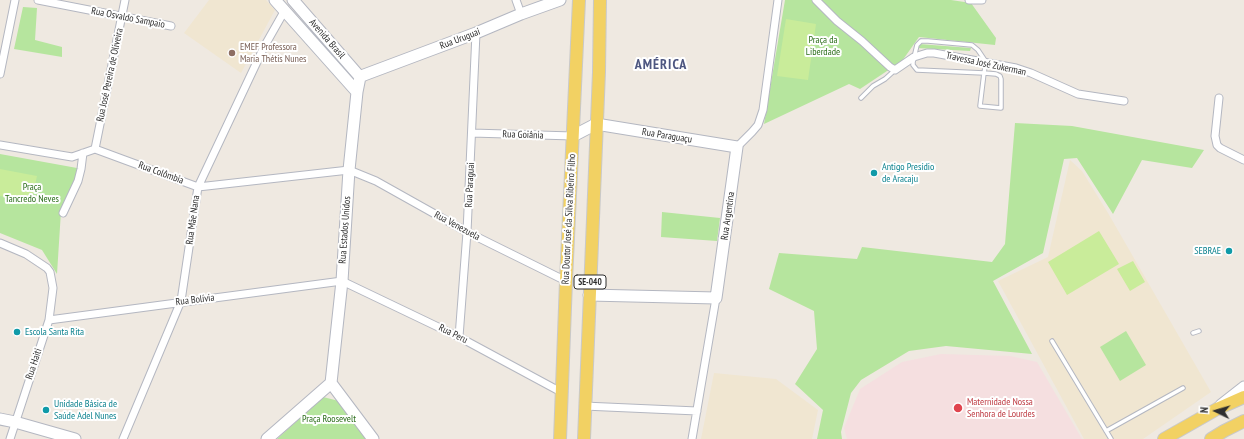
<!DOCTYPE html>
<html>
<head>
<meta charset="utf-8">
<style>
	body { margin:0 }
	#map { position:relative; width:1244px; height:439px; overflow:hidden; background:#efe9e1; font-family:"PT Sans Narrow",sans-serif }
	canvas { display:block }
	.north { position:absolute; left:1196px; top:391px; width:40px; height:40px; -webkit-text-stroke:3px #fff; paint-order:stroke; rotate:275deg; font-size:11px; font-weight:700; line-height:16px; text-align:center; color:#2e2e2e }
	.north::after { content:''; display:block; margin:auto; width:14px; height:18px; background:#2e2e2e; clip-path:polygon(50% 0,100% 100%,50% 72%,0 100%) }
</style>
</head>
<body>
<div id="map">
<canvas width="1244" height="439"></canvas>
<div class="north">N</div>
</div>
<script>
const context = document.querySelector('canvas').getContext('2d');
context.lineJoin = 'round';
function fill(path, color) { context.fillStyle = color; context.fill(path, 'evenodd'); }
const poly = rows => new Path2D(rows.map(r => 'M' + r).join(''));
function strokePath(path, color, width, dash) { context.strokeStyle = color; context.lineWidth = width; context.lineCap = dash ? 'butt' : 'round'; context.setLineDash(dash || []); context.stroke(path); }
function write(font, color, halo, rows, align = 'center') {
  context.font = font + ' "PT Sans Narrow",sans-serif'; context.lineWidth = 4; context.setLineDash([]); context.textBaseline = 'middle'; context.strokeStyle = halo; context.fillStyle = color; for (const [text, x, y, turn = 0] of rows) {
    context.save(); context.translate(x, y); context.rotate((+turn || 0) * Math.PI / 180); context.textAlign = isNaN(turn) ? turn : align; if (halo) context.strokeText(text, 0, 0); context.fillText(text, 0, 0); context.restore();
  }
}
const education = poly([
	[209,0,266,0,275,10,241,73,184,33],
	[1070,160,1082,171,1108,213,1211,392,1143,439,1084,439,998,281,1048,257],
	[714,373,776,379,818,410,812,439,701,439]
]);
const medical = poly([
	[941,354,1010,356,1037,362,1082,439,847,439,844,428,860,389,902,362]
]);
const green = poly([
	[785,0,951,0,971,3,996,38,995,45,919,37,902,61,860,89,849,84,764,124],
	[23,7,37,8,35,40,62,47,62,57,14,49],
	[919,44,971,48,970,51,917,48],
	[1015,123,1072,126,1204,150,1192,168,1142,160,1113,214,1077,158,1064,159,1043,253,993,281,1032,354,946,346,909,351,861,380,851,393,841,432,842,439,817,439,823,410,795,384,817,349,814,311,769,289,779,253,857,259,862,247,992,262,1005,244],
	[0,154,77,168,77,175,61,211,57,274,42,250,0,233],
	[662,212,720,218,717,241,661,237],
	[1126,331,1146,365,1120,381,1100,347],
	[323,397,339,401,366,439,277,439]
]);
const pitch = poly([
	[786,19,816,24,808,80,777,76],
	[0,169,37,176,31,202,0,196],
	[1099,231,1119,264,1067,295,1048,262],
	[1133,261,1145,282,1130,291,1117,269]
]);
const lane = poly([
	[921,41,928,41,972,45,978,50,986,62,984,73,917,70,913,65,913,62,917,45,921,41],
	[984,73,996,74,1000,76,1001,79,1001,108,980,106,984,73],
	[861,98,873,86,885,79,895,70],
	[1193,333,1199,331],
	[1052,341,1111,439],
	[1106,431,1183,388]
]);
const street = poly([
	[38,0,171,26],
	[516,0,521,14],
	[816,0,837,21,862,41,890,67,895,70,914,57,927,53,934,53,1016,68,1031,73,1078,94,1124,101],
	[969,0,982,0],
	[0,74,15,0],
	[1219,98,1215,136,1217,145,1220,148,1244,160],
	[472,133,573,136],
	[0,145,72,157,95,149,198,187,349,170,376,181,467,232,566,281],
	[737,147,752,132,758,125,763,110,778,0],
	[95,149,125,0],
	[63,213,78,181,81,169,83,153],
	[0,243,26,254,47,268,50,272,53,288,49,320,10,439],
	[49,320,342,281,459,337,561,392],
	[459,337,467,232,476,33],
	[584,406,697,411],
	[123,439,181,301,198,187,264,47,285,10],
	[692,439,716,298]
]);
const secondary = poly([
	[275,0,357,92],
	[293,0,360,77],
	[360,77,364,75,476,33,521,14,560,0],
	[573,136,596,124,737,147,716,298,589,295],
	[331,383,342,281,349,170,357,92,360,77],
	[331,383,373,439],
	[1221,405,1244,387],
	[0,419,15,422,75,439],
	[267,439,331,383]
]);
const primary = poly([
	[560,439,566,281,579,0],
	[584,439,599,72,600,0],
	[1164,439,1217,409,1244,397],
	[1211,439,1224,431,1244,421]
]);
const markers = [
	[232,53,4,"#8d6e63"],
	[874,173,4,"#0f9aa8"],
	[1229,251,4,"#0f9aa8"],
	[17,332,4,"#0f9aa8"],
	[958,408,5,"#e0444e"],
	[46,410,4,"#0f9aa8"]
];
const shields = [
	[590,282,32]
];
const shieldNames = [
	["SE-040",590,282]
];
const streetNames = [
	["Rua Osvaldo Sampaio",128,18,11],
	["Avenida Brasil",327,39,49],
	["Rua Uruguai",460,39,-21],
	["Travessa José Zukerman",986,64,12],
	["Rua José Pereira de Oliveira",110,75,-78],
	["Rua Goiânia",523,135,2],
	["Rua Paraguaçu",667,136,9],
	["Rua Colômbia",161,173,20],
	["Rua Paraguai",470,185,-87],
	["Rua Argentina",728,216,-82],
	["Rua Doutor José da Silva Ribeiro Filho",569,219,-87],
	["Rua Mãe Nana",193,220,-82],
	["Rua Venezuela",457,226,28],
	["Rua Estados Unidos",345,230,-86],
	["Rua Bolívia",195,300,-7],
	["Rua Peru",453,334,26],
	["Rua Haiti",34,364,-72]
];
const parkNames = [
	["Praça da",823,40],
	["Liberdade",823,52],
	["Praça",32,187],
	["Tancredo Neves",32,199],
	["Praça Roosevelt",329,419]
];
const educationNames = [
	["EMEF Professora",240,47],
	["Maria Thétis Nunes",240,59]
];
const cultureNames = [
	["Antigo Presídio",882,167],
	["de Aracaju",882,179],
	["SEBRAE",1221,251,"right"],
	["Escola Santa Rita",25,332],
	["Unidade Básica de",54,404],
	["Saúde Adel Nunes",54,416]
];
const healthNames = [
	["Maternidade Nossa",967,402],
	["Senhora de Lourdes",967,414]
];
const districtNames = [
	["AMÉRICA",661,65]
];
fill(education, '#f0e6d1');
fill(medical, '#f5dfe0');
fill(green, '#b6e59e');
fill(pitch, '#c9ec9a');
strokePath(lane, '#b4b7c1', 5.5);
strokePath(street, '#b4b7c1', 9);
strokePath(secondary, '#b4b7c1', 13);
strokePath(primary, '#c9c9c9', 14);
strokePath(lane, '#fff', 3.5);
strokePath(street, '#fff', 7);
strokePath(secondary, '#fff', 11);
strokePath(primary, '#f2d163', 12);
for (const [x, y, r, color] of markers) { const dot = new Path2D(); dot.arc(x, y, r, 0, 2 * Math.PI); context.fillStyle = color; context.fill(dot); strokePath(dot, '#fff', 1.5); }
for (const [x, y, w] of shields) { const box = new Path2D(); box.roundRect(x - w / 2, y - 7, w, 14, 3); context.fillStyle = '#fff'; context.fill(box); strokePath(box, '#2e2e2e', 1); }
write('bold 9px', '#2e2e2e', null, shieldNames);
write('10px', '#2e2e2e', '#fff', streetNames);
write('10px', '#2c6e1b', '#fff', parkNames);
write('10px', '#785e54', '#fff', educationNames, 'left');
write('10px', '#0d838f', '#fff', cultureNames, 'left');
write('10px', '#be3a42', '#fff', healthNames, 'left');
context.letterSpacing = '1px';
write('bold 14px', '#4d5680', '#fff', districtNames);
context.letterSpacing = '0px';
</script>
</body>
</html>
